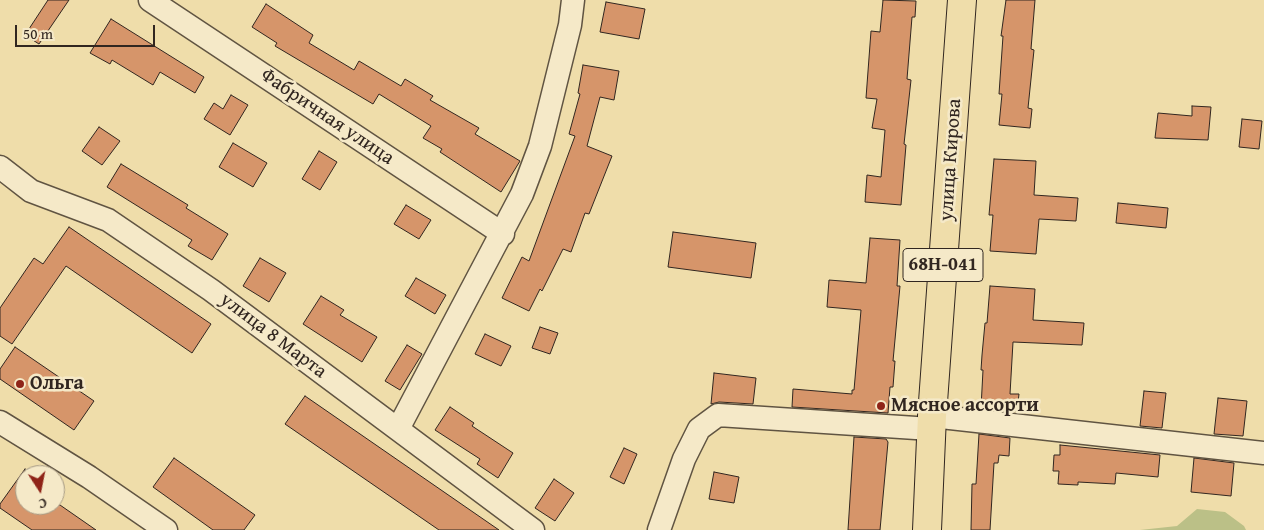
<!DOCTYPE html>
<html>
<head>
<meta charset="utf-8">
<style>
	body { margin:0 }
	#map { position:relative; width:1264px; height:530px; overflow:hidden; background:#efddaa; font-family:"Gentium Book Plus",serif }
	canvas { display:block }
	.north { position:absolute; left:15px; top:465px; width:50px; height:50px; box-sizing:border-box; background:#f5e9c8; border:1px solid #a79b85; border-radius:50%; rotate:169deg; font-size:14px; font-weight:700; line-height:20px; text-align:center; color:#312620 }
	.north::after { content:''; display:block; margin:auto; width:18px; height:22px; background:#8f2418; clip-path:polygon(50% 0,100% 100%,50% 72%,0 100%) }
	.scale { position:absolute; left:15px; top:25px; width:140px; height:22px; box-sizing:border-box; border:2px solid #312620; border-top:0; padding-left:6px; font-size:15px; line-height:18px; white-space:nowrap; color:#312620; -webkit-text-stroke:4px #f5e9c8; paint-order:stroke }
</style>
</head>
<body>
<div id="map">
<canvas width="1264" height="530"></canvas>
<div class="north">С</div>
<div class="scale">50 m</div>
</div>
<script>
const context = document.querySelector('canvas').getContext('2d');
context.lineJoin = 'round';
function fill(path, color) { context.fillStyle = color; context.fill(path, 'evenodd'); }
const poly = rows => new Path2D(rows.map(r => 'M' + r).join(''));
function strokePath(path, color, width, dash) { context.strokeStyle = color; context.lineWidth = width; context.lineCap = dash ? 'butt' : 'round'; context.setLineDash(dash || []); context.stroke(path); }
function write(font, color, halo, rows, align = 'center') {
  context.font = font + ' "Gentium Book Plus",serif'; context.lineWidth = 5; context.setLineDash([]); context.textBaseline = 'middle'; context.strokeStyle = halo; context.fillStyle = color; for (const [text, x, y, turn = 0] of rows) {
    context.save(); context.translate(x, y); context.rotate((+turn || 0) * Math.PI / 180); context.textAlign = isNaN(turn) ? turn : align; if (halo) context.strokeText(text, 0, 0); context.fillText(text, 0, 0); context.restore();
  }
}
const green = poly([
	[1197,509,1225,512,1244,526,1246,530,1140,530,1177,526]
]);
const building = poly([
	[48,0,69,0,39,44,25,35,48,0],
	[883,0,916,1,915,17,912,17,907,79,911,80,904,144,906,145,901,205,865,202,867,175,881,177,885,130,872,128,877,99,866,98,871,31,880,32,883,0],
	[1006,0,1035,0,1031,49,1034,50,1028,108,1032,109,1030,128,999,125,1002,94,999,94,1003,36,1001,36,1006,0],
	[606,2,645,9,639,39,600,32,606,2],
	[266,4,313,35,309,43,354,70,359,61,401,86,405,79,433,96,430,100,479,128,475,134,520,161,501,192,440,152,442,149,423,138,431,126,379,94,373,104,275,46,277,43,252,27,266,4],
	[111,19,204,77,195,93,160,72,153,85,112,60,110,64,90,53,111,19],
	[583,65,619,71,614,100,600,97,587,146,612,156,589,214,585,213,571,252,563,249,542,291,540,289,529,311,502,298,522,257,529,261,575,136,569,134,580,94,578,93,583,65],
	[231,95,248,105,230,135,204,119,214,103,223,109,231,95],
	[1192,106,1211,107,1208,140,1155,138,1158,113,1192,116,1192,106],
	[1242,119,1262,121,1259,149,1239,147,1242,119],
	[99,127,120,141,102,165,82,151,99,127],
	[233,143,267,163,253,187,219,167,233,143],
	[319,151,337,162,320,190,302,179,319,151],
	[994,159,1036,161,1034,195,1078,198,1076,221,1039,219,1036,254,990,251,993,215,989,215,994,159],
	[121,164,188,205,186,208,228,234,212,260,188,246,192,240,107,187,121,164],
	[1118,203,1168,208,1166,228,1116,223,1118,203],
	[406,205,431,220,419,239,394,224,406,205],
	[69,227,211,324,192,353,66,266,12,344,0,336,0,308,34,258,43,264,69,227],
	[673,232,756,243,751,278,668,267,673,232],
	[870,238,900,240,897,286,900,286,893,361,895,361,893,387,890,387,888,413,792,407,793,389,852,394,852,390,854,390,861,310,827,307,829,280,866,283,870,238],
	[260,258,286,273,269,302,243,286,260,258],
	[416,278,446,295,435,314,405,296,416,278],
	[990,286,1035,289,1033,320,1084,323,1082,345,1013,342,1010,394,1019,394,1017,411,981,408,983,370,981,370,982,355,985,323,987,323,990,286],
	[321,296,344,310,340,315,377,337,362,362,303,324,321,296],
	[540,327,558,333,550,354,532,348,540,327],
	[485,334,511,346,501,366,475,354,485,334],
	[407,345,422,354,400,390,385,381,407,345],
	[15,347,94,401,74,430,0,379,0,369,15,347],
	[714,373,756,378,753,404,719,402,711,404,714,373],
	[1144,391,1166,393,1162,428,1140,426,1144,391],
	[305,396,499,530,439,530,285,424,305,396],
	[1218,398,1247,401,1243,436,1214,434,1218,398],
	[450,407,474,423,472,426,513,453,498,478,477,464,480,459,435,430,450,407],
	[979,434,1010,438,1009,456,999,455,998,463,994,463,990,530,971,530,972,484,976,484,979,434],
	[854,437,886,439,888,442,880,530,848,530,854,437],
	[1060,445,1160,455,1158,477,1116,473,1115,484,1078,482,1078,485,1058,484,1059,471,1053,471,1054,455,1060,455,1060,445],
	[624,448,637,454,624,484,610,477,624,448],
	[174,458,255,515,244,530,213,530,153,487,174,458],
	[1194,458,1234,463,1231,496,1191,492,1194,458],
	[25,469,25,505,60,505,96,530,32,530,0,508,0,504,25,469],
	[714,472,739,477,734,503,709,499,714,472],
	[554,479,574,493,555,521,535,508,554,479]
]);
const minor = poly([
	[150,0,503,234],
	[0,167,31,191,108,220,211,290,533,530],
	[932,416,1264,453],
	[0,422,89,477,166,530],
	[398,429,522,194,540,146,570,25,573,0],
	[659,530,684,459,699,429,718,415,931,429]
]);
const major = poly([
	[927,530,932,416,962,0]
]);
const markers = [
	[20,384,5,"#8f2418"],
	[881,406,5,"#8f2418"]
];
const shields = [
	[943,265,80]
];
const shieldNames = [
	["68Н-041",943,265]
];
const streetNames = [
	["Фабричная улица",327,117,34],
	["улица Кирова",951,160,-86],
	["улица 8 Марта",273,336,37]
];
const poiNames = [
	["Ольга",30,384],
	["Мясное ассорти",891,406]
];
fill(green, '#bbc087');
fill(building, '#d6956a');
strokePath(building, '#312620', 1);
strokePath(minor, '#605442', 25);
strokePath(major, '#312620', 30);
strokePath(minor, '#f5e9c8', 22);
strokePath(major, '#efddaa', 28);
for (const [x, y, r, color] of markers) { const dot = new Path2D(); dot.arc(x, y, r, 0, 2 * Math.PI); context.fillStyle = color; context.fill(dot); strokePath(dot, '#f5e9c8', 2); }
for (const [x, y, w] of shields) { const box = new Path2D(); box.roundRect(x - w / 2, y - 16.5, w, 33, 4); context.fillStyle = '#f5e9c8'; context.fill(box); strokePath(box, '#312620', 1); }
write('bold 19px', '#312620', null, shieldNames);
write('20px', '#312620', '#f5e9c8', streetNames);
write('bold 20px', '#312620', '#f5e9c8', poiNames, 'left');
</script>
</body>
</html>
